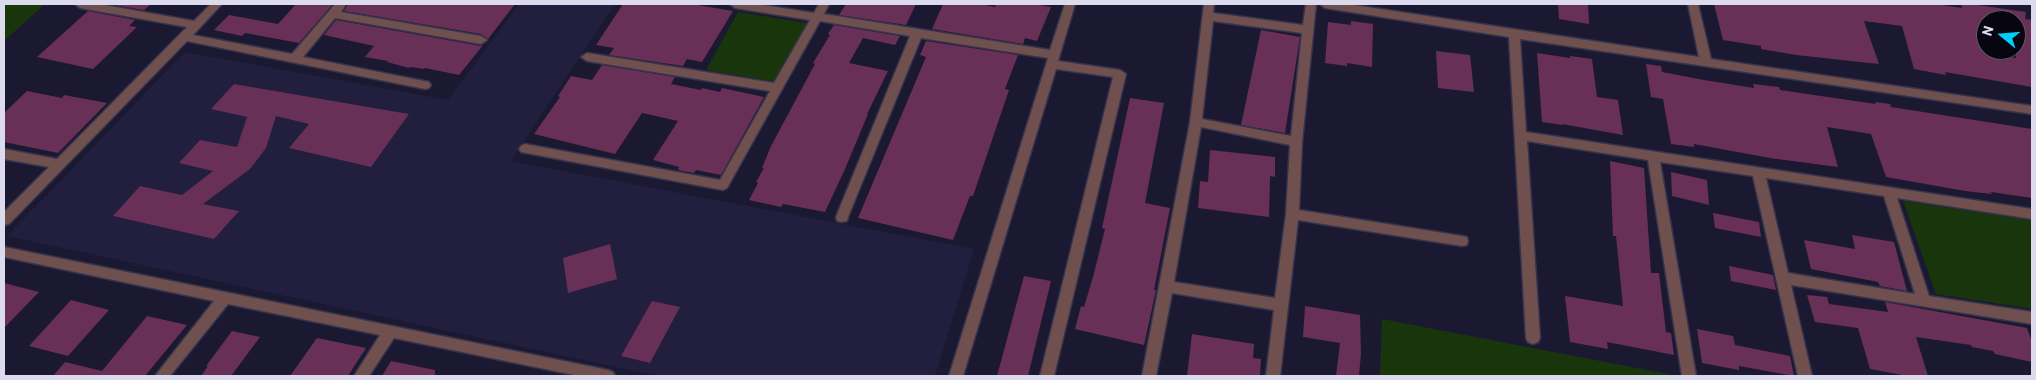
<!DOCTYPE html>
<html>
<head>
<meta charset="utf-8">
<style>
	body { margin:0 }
	#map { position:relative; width:2036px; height:380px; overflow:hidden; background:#1b1932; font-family:Barlow,sans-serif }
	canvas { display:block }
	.frame { position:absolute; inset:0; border:5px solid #dbdbed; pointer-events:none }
	.north { position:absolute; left:1976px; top:10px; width:50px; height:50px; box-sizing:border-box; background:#070610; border:1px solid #5c5b68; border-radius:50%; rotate:287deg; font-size:14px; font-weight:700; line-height:20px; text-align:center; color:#dbdbed }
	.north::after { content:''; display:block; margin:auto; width:18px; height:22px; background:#00cbf9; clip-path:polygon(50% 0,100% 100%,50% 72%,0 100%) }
</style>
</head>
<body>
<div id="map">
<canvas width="2036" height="380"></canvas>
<div class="frame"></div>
<div class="north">N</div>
</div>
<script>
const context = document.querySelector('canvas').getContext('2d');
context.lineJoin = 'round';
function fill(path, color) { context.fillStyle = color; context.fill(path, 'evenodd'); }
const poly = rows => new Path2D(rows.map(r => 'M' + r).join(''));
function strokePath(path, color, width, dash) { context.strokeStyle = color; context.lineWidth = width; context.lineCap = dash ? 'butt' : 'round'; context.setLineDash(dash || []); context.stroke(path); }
const built = poly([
	[519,4,615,4,511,161,974,249,935,376,658,376,7,236,185,52,448,100]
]);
const green = poly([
	[4,4,35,4,44,5,4,41],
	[738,12,807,23,778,82,706,70],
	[1903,201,2032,220,2032,309,1936,294],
	[1382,319,1673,375,1673,376,1380,376]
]);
const building = poly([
	[108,4,151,4,144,10],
	[296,4,333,4,299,43,245,33,242,36,214,30,229,15,278,24],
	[348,4,515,4,488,39,481,34,344,11],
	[623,4,691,4,733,11,702,62,687,59,683,66,609,55,614,48,596,45],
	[846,4,916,4,906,25,839,15],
	[943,4,979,4,995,7,996,4,1034,4,1051,7,1037,41,1025,38,1023,44,932,29],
	[1558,4,1588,4,1589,24,1559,19],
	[1714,4,1935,4,1962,8,1961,4,1971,4,2026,12,2025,19,2032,20,2032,87,1945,72,1946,75,1914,69,1902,26,1864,21,1879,64,1796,55,1761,49,1761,46,1723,40],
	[1986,20,2016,20,2016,58,1986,53],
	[88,11,135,20,129,26,137,27,93,69,37,57],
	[336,20,481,46,483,45,459,75,425,68,424,69,411,67,409,68,387,62,388,61,365,57,374,46,324,35],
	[1351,21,1373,24,1372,67,1347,63,1347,66,1325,63,1328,22,1351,25],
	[834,25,900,36,895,45,863,38,849,63,888,71,867,114,868,114,845,169,825,212,783,204,781,207,749,200,758,183,756,182,764,168,762,168,771,146,815,64,813,63,830,35,828,34],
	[1261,30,1300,37,1285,133,1241,125],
	[926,41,1018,55,1005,89,1009,90,973,196,970,196,953,240,858,218,926,57,920,55],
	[1436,51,1470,55,1474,92,1438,88],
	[1537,53,1570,58,1570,56,1592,59,1597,97,1618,100,1623,135,1562,124,1562,125,1542,122],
	[1646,64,1661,66,1662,72,1704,80,1754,88,1753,84,1779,87,1780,90,1876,104,1875,102,1890,104,1891,107,2032,129,2032,198,1991,192,1992,194,1965,191,1886,177,1871,134,1827,127,1838,167,1770,158,1694,144,1694,147,1671,144,1663,99,1651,97],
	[602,65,675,77,671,84,701,90,702,88,720,92,722,88,764,97,721,175,696,170,694,173,678,170,679,167,653,160,678,121,642,113,615,154,534,134,560,97,558,96,571,76,592,80],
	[234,84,409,114,371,167,289,148,309,124,276,116,266,148,250,169,203,204,239,211,214,239,113,216,140,186,182,195,213,171,179,163,200,140,237,147,247,117,211,109],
	[27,91,62,98,64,95,107,103,58,153,4,142,4,113],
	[1130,98,1164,103,1145,203,1170,208,1154,290,1156,290,1144,345,1075,329,1081,306,1084,307,1093,277,1105,229,1102,228],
	[1210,150,1275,157,1275,177,1270,176,1269,217,1198,208,1200,181,1208,182],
	[1610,161,1644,168,1651,273,1659,273,1666,332,1671,333,1674,355,1607,342,1608,349,1570,342,1565,296,1623,306,1616,236,1613,236],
	[1671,172,1707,180,1709,205,1672,196],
	[1713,213,1759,222,1761,237,1715,228],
	[1852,235,1894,242,1907,291,1880,286,1878,282,1863,279,1811,269,1804,240,1855,249],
	[610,244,617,279,568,293,563,258],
	[1729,266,1773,275,1776,290,1731,281],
	[1024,276,1051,281,1028,376,997,376],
	[4,283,39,292,4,328],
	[1807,295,1827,297,1829,304,1888,312,1885,302,2027,328,2032,342,2032,362,1995,354,1993,351,1972,347,1971,345,1916,337,1928,376,1908,376,1870,369,1858,328,1815,322],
	[71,300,109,310,68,356,29,346],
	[652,301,680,307,650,363,621,356],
	[1305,306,1360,315,1361,353,1359,376,1336,376,1340,343,1303,337],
	[147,316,187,325,145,376,53,376,65,362,102,371],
	[1697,329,1733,336,1735,345,1790,356,1794,376,1739,366,1739,370,1702,363],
	[232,331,260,337,231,376,201,376,208,366,206,366],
	[1192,334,1254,344,1253,358,1261,359,1260,376,1187,376],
	[317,338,366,348,348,376,290,376],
	[391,361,435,370,435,376,382,376]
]);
const minor = poly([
	[75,4,99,4,194,21,211,4,222,4,193,35,292,54,335,4,346,4,341,12,481,36,487,40,481,44,335,18,303,57,429,82,431,85,429,88,425,89,187,41,9,224,4,225,4,212,49,167,4,159,4,149,57,159,187,27,80,8,75,4],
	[730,4,757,4,814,13,819,4,829,4,824,14,1050,50,1065,4,1075,4,1058,61,1120,70,1126,74,1054,376,1040,376,1113,77,1056,69,963,376,949,376,1048,58,921,38,848,217,847,221,842,222,837,221,836,217,910,36,820,21,727,188,723,190,521,152,519,149,521,146,525,144,720,180,770,91,587,61,581,57,587,53,774,83,810,20,735,8,730,4],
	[1204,4,1214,4,1213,13,1303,25,1306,4,1316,4,1302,142,1299,210,1462,236,1467,237,1468,241,1467,245,1462,246,1298,220,1280,376,1266,376,1274,310,1172,293,1156,376,1142,376,1190,122,1204,4],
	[1213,21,1302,33,1291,136,1202,119,1213,21],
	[1201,127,1290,145,1286,214,1275,298,1174,282,1201,127],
	[1320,4,1347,4,1699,57,1688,4,1698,4,1711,59,2032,106,2032,114,1520,39,1526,132,2032,209,2032,219,1897,198,1929,296,2032,312,2032,324,1791,285,1812,376,1798,376,1753,176,1660,162,1696,376,1682,376,1648,160,1527,141,1540,338,1538,342,1533,344,1528,342,1526,338,1509,37,1325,8,1320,4],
	[1766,178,1884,196,1915,294,1788,273,1766,178],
	[4,247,608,370,613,372,615,376,579,376,394,338,369,376,354,376,380,335,228,304,170,376,155,376,214,301,4,257,4,247]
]);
fill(built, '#211e3e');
fill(green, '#19350c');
fill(building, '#682f57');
strokePath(minor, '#36344c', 3);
fill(minor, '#70504e');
</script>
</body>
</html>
